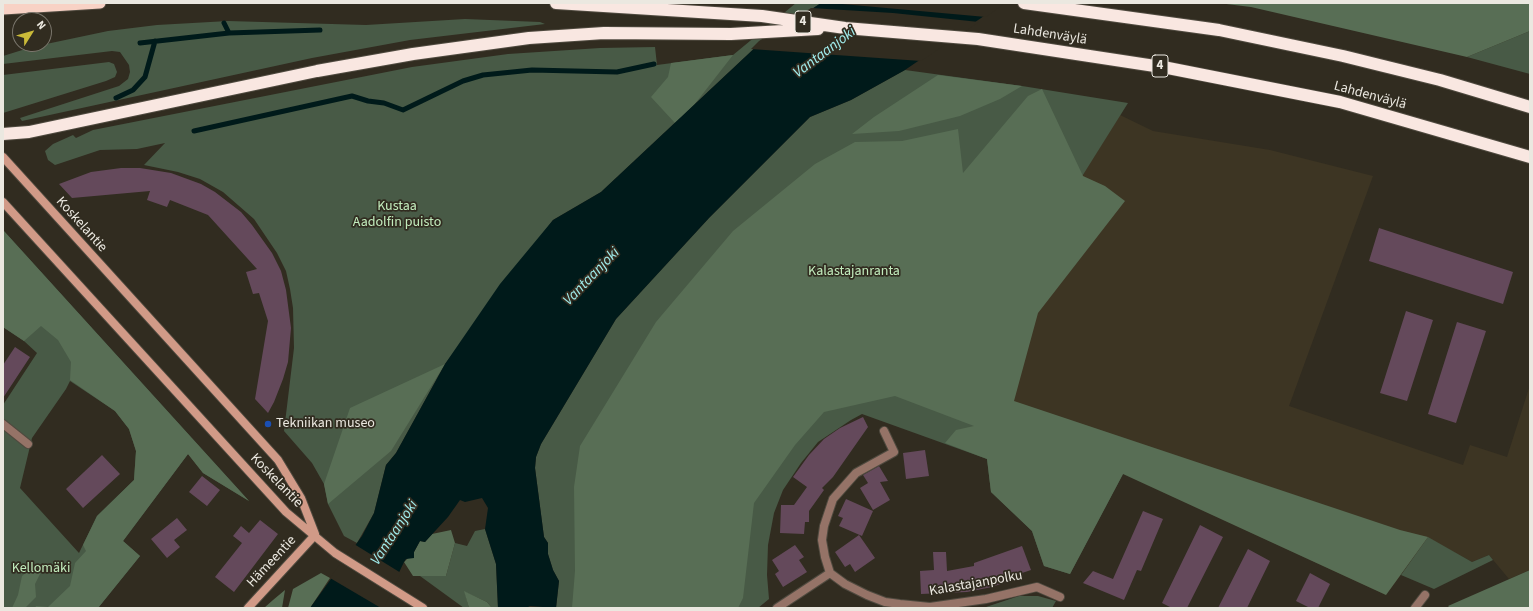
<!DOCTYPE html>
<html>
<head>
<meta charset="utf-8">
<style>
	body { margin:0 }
	#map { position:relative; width:1533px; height:611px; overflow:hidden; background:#312c20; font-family:"Source Sans 3",sans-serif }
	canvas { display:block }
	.frame { position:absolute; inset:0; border:4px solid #ebe8e0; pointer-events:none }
	.north { position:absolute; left:12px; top:12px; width:40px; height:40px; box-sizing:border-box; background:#312c20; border:1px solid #7b776d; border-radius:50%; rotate:53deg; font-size:11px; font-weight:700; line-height:16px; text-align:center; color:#ebe8e0 }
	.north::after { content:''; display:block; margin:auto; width:14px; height:18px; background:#caba39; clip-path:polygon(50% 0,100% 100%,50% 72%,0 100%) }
</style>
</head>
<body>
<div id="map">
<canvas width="1533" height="611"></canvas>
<div class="frame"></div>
<div class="north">N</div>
</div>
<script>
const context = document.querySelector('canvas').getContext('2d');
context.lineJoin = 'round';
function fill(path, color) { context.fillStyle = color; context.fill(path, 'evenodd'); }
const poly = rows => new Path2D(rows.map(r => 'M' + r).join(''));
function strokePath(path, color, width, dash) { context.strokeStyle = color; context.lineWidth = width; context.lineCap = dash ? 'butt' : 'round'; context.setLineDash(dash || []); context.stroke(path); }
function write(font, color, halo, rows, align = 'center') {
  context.font = font + ' "Source Sans 3",sans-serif'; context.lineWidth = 3.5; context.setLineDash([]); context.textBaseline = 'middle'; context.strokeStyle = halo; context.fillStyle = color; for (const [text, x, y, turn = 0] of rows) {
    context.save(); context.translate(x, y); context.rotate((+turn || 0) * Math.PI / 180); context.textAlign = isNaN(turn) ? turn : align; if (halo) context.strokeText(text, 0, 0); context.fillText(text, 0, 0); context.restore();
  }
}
const built = poly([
	[1120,115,1153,131,1270,150,1373,176,1289,406,1463,465,1470,445,1507,457,1530,385,1530,570,1509,579,1489,555,1472,562,1428,538,1386,595,947,392]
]);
const green = poly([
	[796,3,821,3,760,43,601,192,553,220,445,364,396,453,386,465,374,513,357,543,344,536,328,504,324,484,312,463,284,431,294,348,293,308,290,289,286,271,277,253,254,219,223,192,200,179,178,172,144,165,165,143,137,149,100,150,55,165,48,160,45,151,53,144,73,135,76,138,93,130,412,67,508,54,600,48,655,47,657,65,733,55],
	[465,19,540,22,545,24,410,40,312,58,22,121,20,118,119,86,128,79,130,72,129,65,120,52,112,51,3,64,3,56,32,47,108,31,157,25,228,21,366,25],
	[1530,31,1530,74,1467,57],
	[109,62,114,64,117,72,115,77,106,81,3,113,3,75],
	[905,70,1022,86,1128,103,947,392,1123,474,1070,574,1044,566,1032,531,991,492,987,459,862,414,851,420,818,442,801,463,783,490,774,513,768,545,767,575,769,599,758,608,556,608,559,581,553,570,548,554,548,543,544,537,535,468,536,457,541,444,616,319,709,218,810,117,851,100],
	[3,230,249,501,203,473,188,454,123,541,140,556,98,608,3,608,3,405,37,353,24,341,3,327],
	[70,381,115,411,129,429,136,451,134,480,97,516,79,553,20,488,32,438,66,389],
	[485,529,496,564,498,608,492,608,487,602,465,592,469,608,464,608,420,576,446,576,455,543,467,546,475,531],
	[1428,537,1472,562,1489,555,1493,560,1434,589,1401,575],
	[1019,596,1038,596,1056,601,1052,608,983,608]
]);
const forest = poly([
	[1218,3,1530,3,1530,31,1467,57,1251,7],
	[733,55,694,105,675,123,651,97,668,77,671,63],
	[938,75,1022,86,1000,99,960,116,899,131,852,134,874,117],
	[1042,89,1083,176,1105,186,1125,201,1038,313,1014,401,1400,530,1428,537,1386,595,1123,474,1070,574,1044,566,1032,531,991,492,987,459,945,443,956,430,974,426,895,396,824,412,795,445,754,503,743,598,738,608,572,608,575,571,574,487,580,446,656,322,733,231,815,164,855,142,902,141,958,129,963,173,1028,96],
	[3,230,249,501,203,473,188,454,123,541,140,556,98,608,35,608,36,606,48,607,70,586,75,563,86,551,83,545,97,516,134,480,136,451,129,429,115,411,70,380,71,362,58,340,41,326,24,341,3,327],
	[445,364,391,451,328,504,324,484,350,408],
	[451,530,455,543,446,576,413,576,404,562,414,552,420,541,425,542,432,534],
	[35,565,41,572,35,584,36,597,25,608,12,608,18,595,22,576],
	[1530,570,1530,608,1450,608,1448,606],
	[321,573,330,578,310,608,288,608,293,589],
	[285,590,282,608,264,608,273,600],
	[464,591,487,602,492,608,469,608]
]);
const water = poly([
	[821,3,1003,3,905,70,851,100,810,117,709,218,616,319,541,444,536,457,535,468,544,537,548,543,548,554,553,570,559,581,556,608,530,606,526,608,498,608,496,564,485,529,488,508,482,498,465,502,460,500,448,517,425,542,420,541,414,552,414,558,406,559,404,562,382,608,310,608,362,536,374,513,386,465,396,453,445,364,500,284,553,220,601,192,760,43]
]);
const pier = poly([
	[831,3,1005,3,986,17],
	[811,8,893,13,979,22,921,61,751,49,759,41],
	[354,544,401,573,384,608,381,608,330,578]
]);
const stream = poly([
	[229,33,320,30],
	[140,43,229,33,224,23],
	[116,98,133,90,145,77,155,41],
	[194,131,352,96,368,101,384,103,403,110,463,81,483,75,532,70,617,72,654,64]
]);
const building = poly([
	[121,168,140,168,171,173,201,184,215,192,241,212,252,225,272,253,281,271,286,290,291,328,288,362,283,379,274,402,268,413,255,399,268,321,259,293,253,294,246,272,257,269,208,215,170,200,167,207,147,200,150,191,72,198,59,184,91,172],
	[1379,228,1513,272,1503,304,1369,261],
	[1406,311,1433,320,1407,401,1380,393],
	[1457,322,1486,331,1456,423,1428,414],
	[15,347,30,357,3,398,3,365],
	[863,417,868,427,833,477,822,488,824,490,809,511,809,522,805,522,804,534,780,533,781,505,794,505,807,487,793,477,809,455,824,439,840,428],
	[925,450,929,476,906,479,903,453],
	[102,455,120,474,83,508,66,489],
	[879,466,888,481,880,482,890,500,873,510,860,488,868,483,863,475],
	[202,476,220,490,207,506,189,492],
	[846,499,873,511,862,536,839,526,843,518,838,516],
	[1143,511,1163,519,1141,571,1137,570,1124,600,1083,583,1093,571,1113,579],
	[177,518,187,530,174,540,180,547,167,558,151,539],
	[260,520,278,534,234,592,215,577,242,543,233,536,241,526,249,533],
	[1200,525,1223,537,1187,608,1172,608,1162,603],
	[859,535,875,558,855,572,850,564,845,567,835,552],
	[795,545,804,557,799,560,807,572,783,587,775,574,779,571,772,560],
	[1022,546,1031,570,1022,573,1023,576,992,587,967,592,921,594,920,571,934,570,933,552,946,552,947,571,974,566,974,563],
	[1248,549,1270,561,1247,608,1218,608],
	[1310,573,1330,584,1318,608,1310,608,1296,601]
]);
const minor = poly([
	[3,424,28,444],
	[830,573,825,557,822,540,824,526,833,499,856,473,894,452,884,431],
	[777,608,830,573,845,584,867,595,885,602,900,604,930,607,986,599,1037,587,1060,597],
	[1415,608,1425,595]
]);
const secondary = poly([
	[3,157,278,460,301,498,315,534],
	[3,202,286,512,335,553,423,608],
	[248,608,315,535]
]);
const trunk = poly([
	[3,9,100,3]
]);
const motorway = poly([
	[556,3,762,16,845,28,978,39,1168,68,1340,102,1530,157],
	[1024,3,1219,30,1343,56,1440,80,1530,107],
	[3,134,29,132,317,71,413,54,529,38,604,33,731,34,818,29]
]);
const markers = [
	[268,424,4,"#1a4fb4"]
];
const shields = [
	[803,22,16],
	[1160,66,16]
];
const shieldNames = [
	["4",803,22],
	["4",1160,66]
];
const streetNames = [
	["Lahdenväylä",1050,35,9],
	["Lahdenväylä",1370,96,15],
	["Koskelantie",81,225,48],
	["Koskelantie",276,481,46],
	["Hämeentie",272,562,-47],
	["Kalastajanpolku",976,584,-10]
];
const parkNames = [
	["Kustaa",397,207],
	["Aadolfin puisto",397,223],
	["Kalastajanranta",854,272],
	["Kellomäki",41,569]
];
const poiNames = [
	["Tekniikan museo",276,424]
];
const waterNames = [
	["Vantaanjoki",825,53,-37],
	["Vantaanjoki",592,277,-46],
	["Vantaanjoki",395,533,-57]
];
fill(built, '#3d3523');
fill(green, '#485a46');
fill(forest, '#586e55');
fill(water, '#001a1a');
fill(pier, '#312c20');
strokePath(stream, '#001a1a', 5);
fill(building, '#64495b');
strokePath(minor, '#4f4a3f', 10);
strokePath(secondary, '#4f4a3f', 10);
strokePath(trunk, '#4f4a3f', 13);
strokePath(motorway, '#4f4a3f', 14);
strokePath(minor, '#957367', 8);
strokePath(secondary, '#d19a87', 8);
strokePath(trunk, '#f8d2c5', 11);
strokePath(motorway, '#f9e7e1', 12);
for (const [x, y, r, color] of markers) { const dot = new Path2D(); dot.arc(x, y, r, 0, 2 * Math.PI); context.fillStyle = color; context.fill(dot); strokePath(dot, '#312c20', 1.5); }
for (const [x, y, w] of shields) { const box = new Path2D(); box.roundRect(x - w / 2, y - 11, w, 22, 3); context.fillStyle = '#312c20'; context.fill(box); strokePath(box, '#ebe8e0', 1); }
write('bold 13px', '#ebe8e0', null, shieldNames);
write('14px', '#ebe8e0', '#312c20', streetNames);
write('14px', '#c2ecbd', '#312c20', parkNames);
write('14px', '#ebe8e0', '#312c20', poiNames, 'left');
write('italic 15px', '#a0eded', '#312c20', waterNames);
</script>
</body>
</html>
